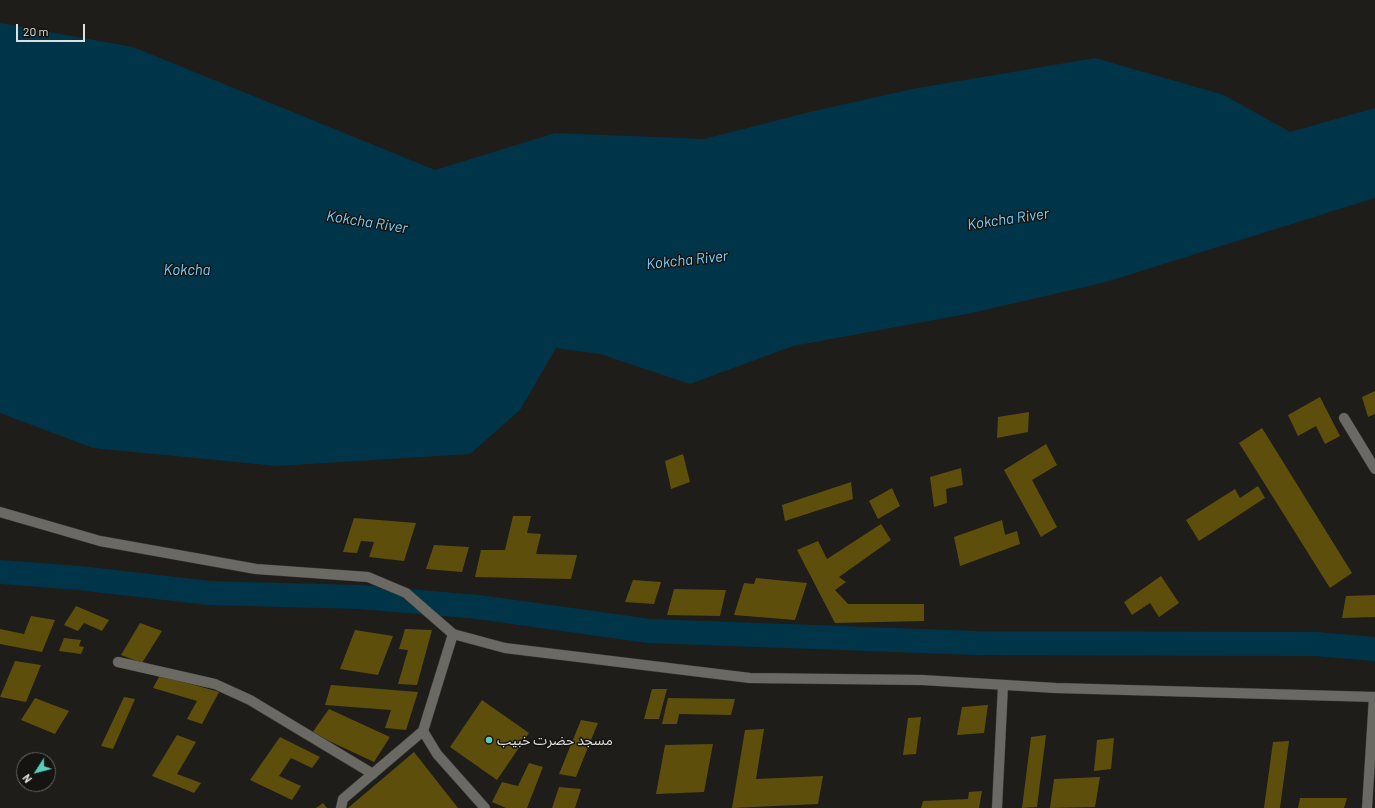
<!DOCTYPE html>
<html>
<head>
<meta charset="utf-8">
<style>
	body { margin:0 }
	#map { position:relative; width:1375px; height:808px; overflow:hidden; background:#1e1d19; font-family:Barlow,sans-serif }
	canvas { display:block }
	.north { position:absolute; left:16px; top:752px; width:40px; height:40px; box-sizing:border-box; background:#151410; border:1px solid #666562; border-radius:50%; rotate:234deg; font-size:11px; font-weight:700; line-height:16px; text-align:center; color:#e0dfdc }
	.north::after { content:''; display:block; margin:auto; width:14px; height:18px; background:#5acebc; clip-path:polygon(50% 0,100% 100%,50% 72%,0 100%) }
	.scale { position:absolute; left:16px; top:24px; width:69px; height:18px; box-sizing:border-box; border:2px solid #e0dfdc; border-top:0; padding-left:5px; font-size:12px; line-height:14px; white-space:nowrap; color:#e0dfdc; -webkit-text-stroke:3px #151410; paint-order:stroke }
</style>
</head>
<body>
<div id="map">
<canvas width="1375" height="808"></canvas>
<div class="north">N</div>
<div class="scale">20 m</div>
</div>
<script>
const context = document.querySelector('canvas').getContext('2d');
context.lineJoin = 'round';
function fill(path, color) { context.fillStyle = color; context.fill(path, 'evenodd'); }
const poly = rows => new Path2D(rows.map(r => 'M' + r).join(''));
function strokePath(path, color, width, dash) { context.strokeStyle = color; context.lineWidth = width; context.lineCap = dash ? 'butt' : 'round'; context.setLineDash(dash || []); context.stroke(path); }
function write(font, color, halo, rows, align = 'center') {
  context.font = font + ' Barlow,"Noto Sans Arabic",sans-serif'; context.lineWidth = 3; context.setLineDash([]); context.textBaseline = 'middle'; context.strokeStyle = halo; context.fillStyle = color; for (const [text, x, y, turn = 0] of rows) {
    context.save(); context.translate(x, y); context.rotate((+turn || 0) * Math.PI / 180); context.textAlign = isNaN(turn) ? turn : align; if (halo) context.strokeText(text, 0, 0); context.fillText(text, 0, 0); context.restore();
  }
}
const water = poly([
	[0,23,133,47,435,170,555,133,704,139,810,112,912,89,1095,58,1224,95,1290,132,1375,108,1375,198,1106,282,972,313,793,346,690,384,600,354,556,348,520,410,470,454,277,466,93,448,0,413]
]);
const canal = poly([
	[0,572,79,578,209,593,360,597,478,607,649,631,976,643,1315,644,1375,649]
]);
const building = poly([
	[1375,391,1375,414,1368,417,1362,397],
	[1320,397,1340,436,1325,444,1316,426,1298,436,1288,415],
	[1029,412,1028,432,997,438,998,417],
	[1262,428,1352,573,1330,588,1239,443],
	[1046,444,1057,465,1032,480,1057,527,1041,537,1004,470],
	[683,454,690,482,671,489,665,461],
	[961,468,963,485,946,489,947,503,934,507,930,477],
	[851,482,853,499,785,521,782,505],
	[1258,486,1265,498,1199,541,1186,520,1235,489,1240,498],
	[892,488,900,506,878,519,869,501],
	[513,516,531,516,527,533,541,534,536,554,577,555,571,579,475,577,481,550,505,550],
	[354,518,416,523,404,561,369,557,374,542,361,541,357,553,343,552],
	[1002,520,1005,535,1017,531,1020,544,960,566,954,537],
	[881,524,891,540,839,577,846,582,835,590,848,604,924,604,924,621,835,623,797,550,818,541,827,559],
	[434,545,469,547,462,572,426,569],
	[1161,576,1179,603,1159,617,1150,603,1132,615,1124,602],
	[756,578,807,583,795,620,734,615,744,583,754,584],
	[633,580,661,582,654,604,625,602],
	[674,589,726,590,720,616,667,615],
	[1375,595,1375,617,1342,618,1346,596],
	[76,606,109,620,102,631,84,623,78,631,64,625],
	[31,616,55,620,42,652,0,644,0,629,24,634],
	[140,623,162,631,142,663,121,655],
	[405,629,432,630,417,685,398,684,408,650,399,649],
	[355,630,393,636,378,675,340,669],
	[64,638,81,640,79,646,84,647,81,654,59,651],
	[15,661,41,665,26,702,0,697],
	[160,675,219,692,202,724,187,719,197,701,153,688],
	[331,685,418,692,406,730,385,728,391,710,325,705],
	[652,689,667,689,659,719,644,719],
	[124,697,135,699,113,749,101,746],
	[35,698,69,711,55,734,21,720],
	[668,698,735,699,731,715,679,714,677,724,662,724],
	[482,700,529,733,497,780,450,747],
	[988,705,984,733,957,735,962,707],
	[329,709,390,737,374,762,312,733],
	[921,717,916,754,903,755,908,718],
	[581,720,598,723,576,777,559,774],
	[764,729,756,779,823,776,818,804,732,808,745,730],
	[177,735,196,742,177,774,201,783,194,793,152,776],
	[1046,735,1037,807,1022,808,1031,737],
	[280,737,320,757,312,768,291,758,279,776,301,786,292,800,250,780],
	[1114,738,1111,769,1094,771,1097,740],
	[1289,741,1280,808,1264,808,1273,742],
	[713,744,704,792,656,794,665,745],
	[414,752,458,808,348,808],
	[529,763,543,767,527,808,506,808,492,802,502,782,518,786],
	[1100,777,1095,807,1050,808,1054,779],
	[559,787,581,789,575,808,552,808],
	[982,791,979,808,921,808,923,801,968,799,969,792],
	[1300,798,1347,798,1344,808,1298,808],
	[323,803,327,808,316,808]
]);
const street = poly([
	[1344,418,1375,469],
	[118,662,215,684,250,700,373,774],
	[423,731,437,754,485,808],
	[341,808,343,799,423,731,453,634],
	[997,808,1003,685],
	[1367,808,1374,697]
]);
const secondary = poly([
	[0,512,100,541,256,569,368,577,406,593,453,634,505,648,750,678,922,680,1056,688,1375,697]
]);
const markers = [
	[489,740,4,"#5acebc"]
];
const poiNames = [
	["مسجد حضرت خبیب",497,740]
];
const waterNames = [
	["Kokcha River",1008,219,-8],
	["Kokcha River",367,222,9],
	["Kokcha River",687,260,-6],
	["Kokcha",187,270]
];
fill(water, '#003549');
strokePath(canal, '#003549', 24);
fill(building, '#5d4f0b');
strokePath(street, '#383734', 11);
strokePath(secondary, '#383734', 11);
strokePath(street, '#6a6964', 10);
strokePath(secondary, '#6a6964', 10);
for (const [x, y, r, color] of markers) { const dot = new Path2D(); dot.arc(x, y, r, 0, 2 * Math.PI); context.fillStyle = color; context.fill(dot); strokePath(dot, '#151410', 1.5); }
write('14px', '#e0dfdc', '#151410', poiNames, 'left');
write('italic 15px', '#76d1fe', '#151410', waterNames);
</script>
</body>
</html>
